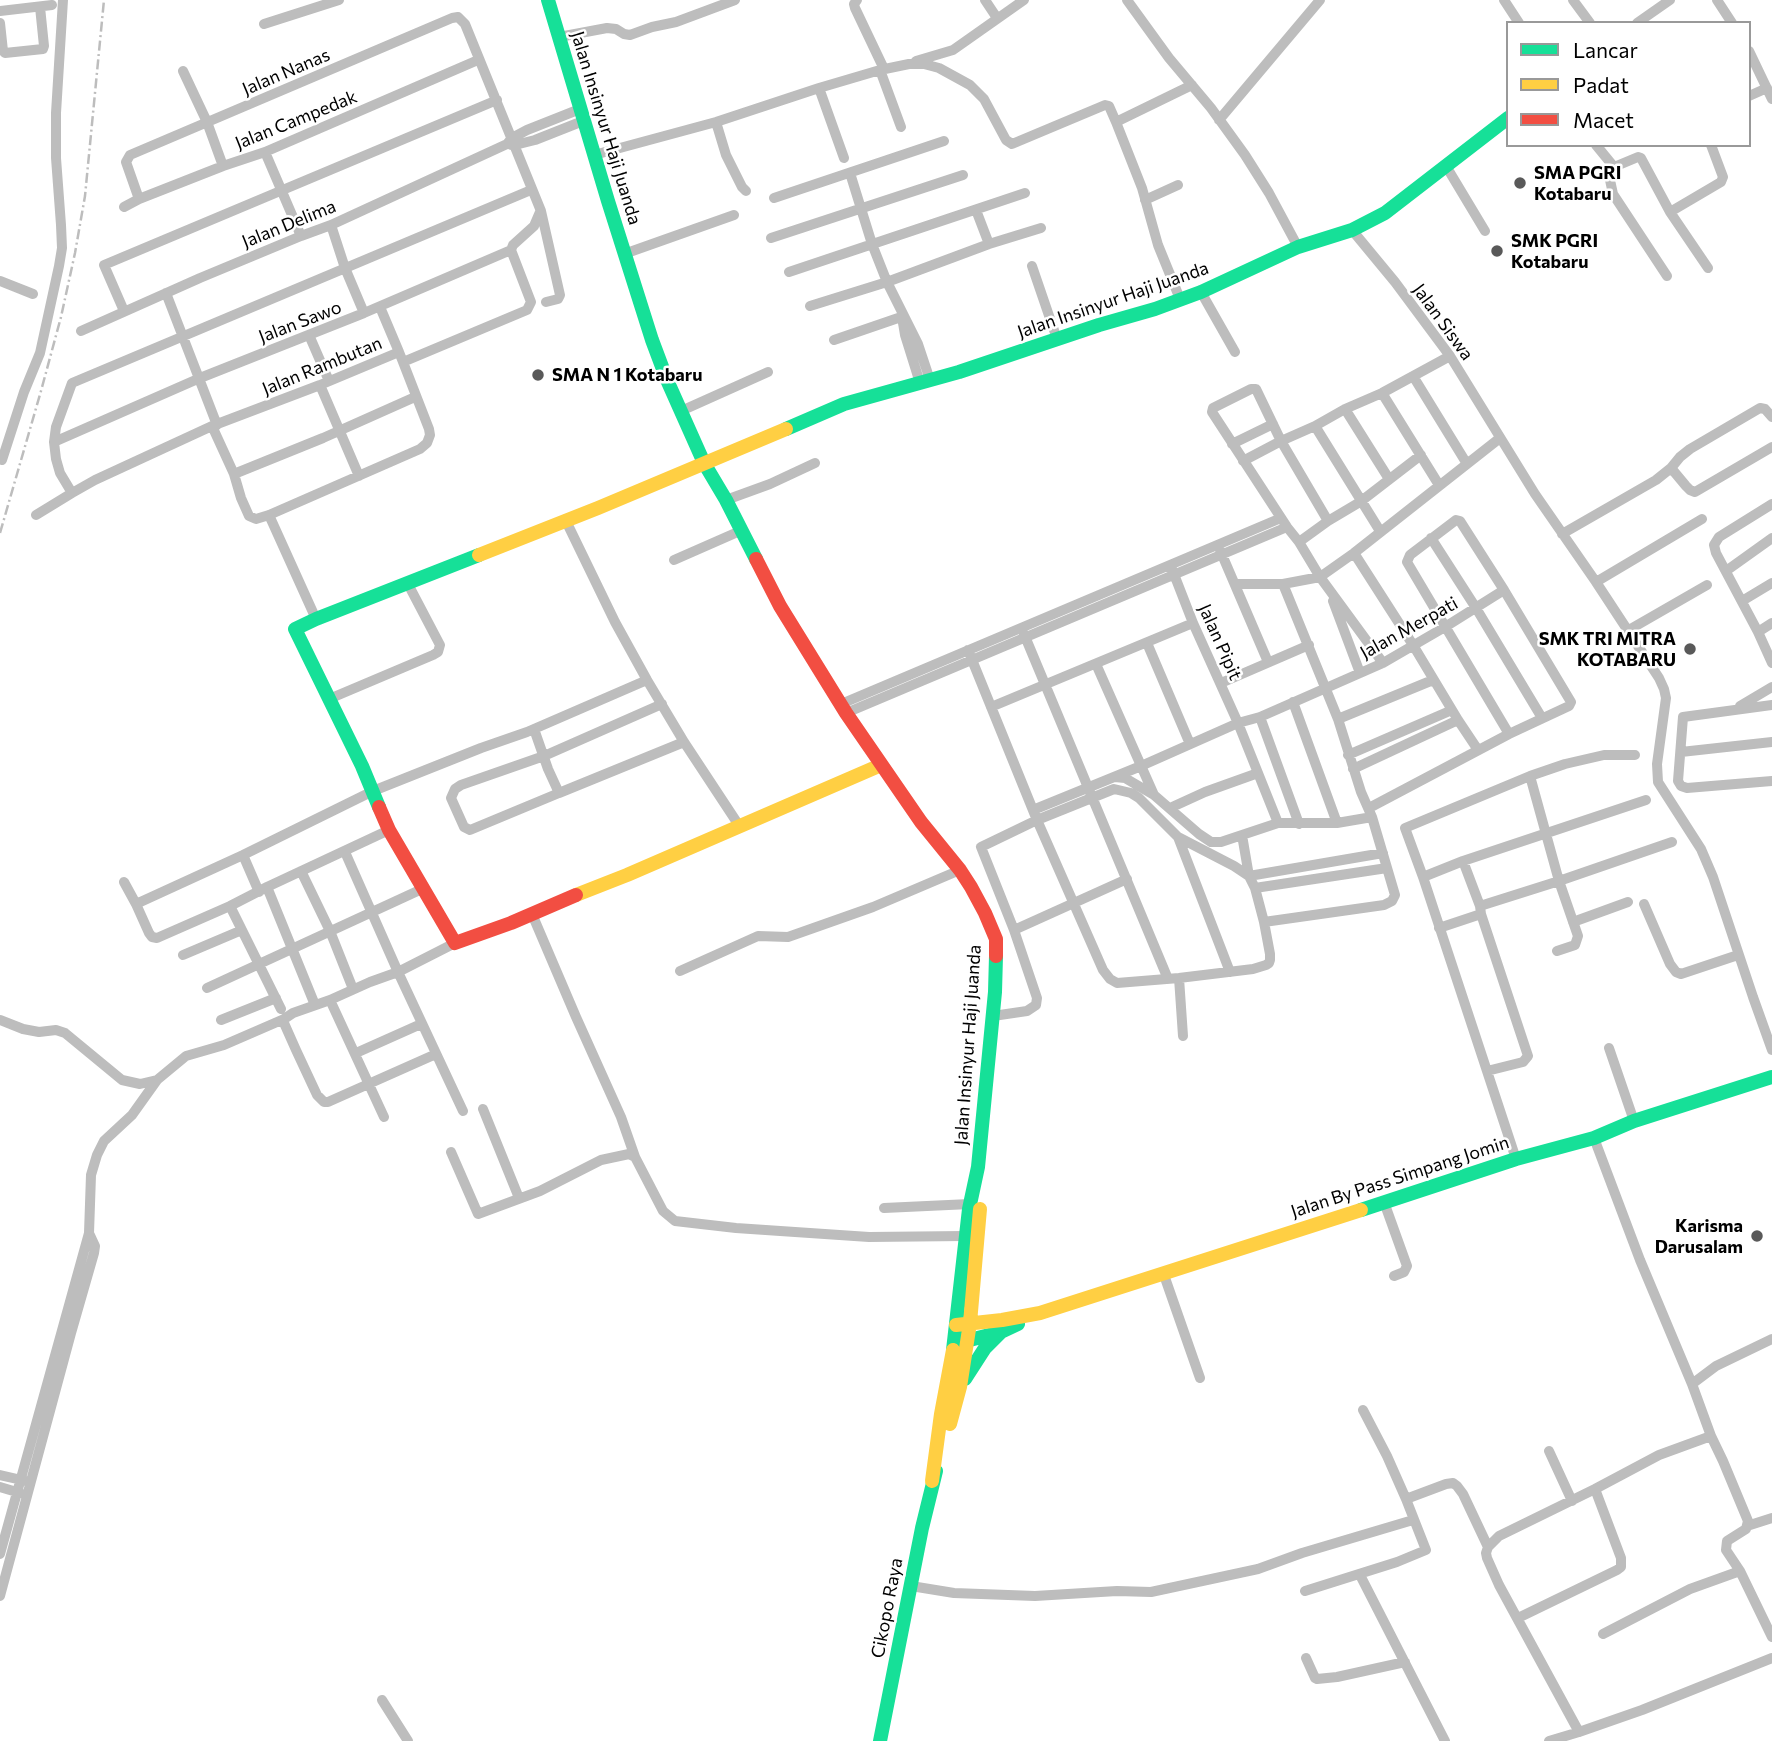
<!DOCTYPE html>
<html>
<head>
<meta charset="utf-8">
<style>
	body { margin:0 }
	#map { position:relative; width:1772px; height:1741px; overflow:hidden; background:#fff; font-family:Commissioner,sans-serif }
	canvas { display:block }
	.legend { position:absolute; left:1506px; top:21px; width:245px; height:126px; box-sizing:border-box; background:#fff; border:2px solid #999; margin:0; padding:9px 12px; list-style:none; font-size:21px; color:#000 }
	.legend li { display:flex; align-items:center; gap:14px; height:35px }
	.legend b { width:35px; border:2px solid #999 }
</style>
</head>
<body>
<div id="map">
<canvas width="1772" height="1741"></canvas>
<ul class="legend">
<li><b style="height:9px;background:#16e098"></b>Lancar</li>
<li><b style="height:9px;background:#ffcf43"></b>Padat</li>
<li><b style="height:9px;background:#f24e42"></b>Macet</li>
</ul>
</div>
<script>
const context = document.querySelector('canvas').getContext('2d');
context.lineJoin = 'round';
const poly = rows => new Path2D(rows.map(r => 'M' + r).join(''));
function strokePath(path, color, width, dash) { context.strokeStyle = color; context.lineWidth = width; context.lineCap = dash ? 'butt' : 'round'; context.setLineDash(dash || []); context.stroke(path); }
function write(font, color, halo, rows, align = 'center') {
  context.font = font + ' Commissioner,sans-serif'; context.lineWidth = 5; context.setLineDash([]); context.textBaseline = 'middle'; context.strokeStyle = halo; context.fillStyle = color; for (const [text, x, y, turn = 0] of rows) {
    context.save(); context.translate(x, y); context.rotate((+turn || 0) * Math.PI / 180); context.textAlign = isNaN(turn) ? turn : align; if (halo) context.strokeText(text, 0, 0); context.fillText(text, 0, 0); context.restore();
  }
}
const street = poly([
	[857,0,854,4,855,8,884,69],
	[985,0,997,18],
	[1127,0,1169,58,1211,108,1245,155,1269,193,1298,247],
	[1504,0,1519,23],
	[1573,0,1590,23],
	[1717,0,1732,23],
	[0,11,52,5],
	[0,23,3,51,5,53,43,49,44,46,40,7],
	[1637,23,1670,0],
	[264,24,339,0],
	[559,37,607,28,616,29,624,34,630,35,652,27,676,22,735,0],
	[1749,51,1772,99],
	[916,61,953,50,1024,0],
	[880,70,901,127],
	[183,71,207,122,223,166],
	[819,88,844,158],
	[1749,96,1767,88],
	[1219,120,1320,0],
	[716,122,726,155,742,187,746,191],
	[511,145,515,145,535,140,583,121],
	[1596,145,1614,167,1611,172,1610,180,1613,194,1667,276],
	[265,152,301,236],
	[594,155,716,122,819,88,880,70,909,64,924,64,939,68,970,85,984,99,1006,140,1012,144,1105,105,1109,106,1116,122],
	[1446,166,1485,231],
	[1614,167,1638,157,1641,158,1670,212,1708,268],
	[850,173,872,244,887,282,918,344,930,380],
	[774,198,944,141],
	[139,199,126,162,130,155,452,18,458,17,465,24,541,211,560,295,558,299,546,302],
	[1145,200,1178,185],
	[124,207,139,199,223,166,265,152,478,60],
	[976,210,989,244],
	[1670,212,1721,182,1723,177,1711,145],
	[331,225,345,268,364,313],
	[1352,230,1395,282,1450,356,1535,494,1596,582,1659,678,1664,689,1666,698,1657,764,1658,782,1701,849,1713,877,1753,997,1772,1050],
	[771,238,963,175],
	[511,250,531,302,527,310,403,362,399,352,320,385,212,426,95,480,72,493,60,473,56,459,54,442,56,427,72,383,531,190],
	[624,254,734,215],
	[1032,266,1057,339],
	[789,272,1025,193],
	[0,281,33,294],
	[1201,292,1235,352],
	[166,293,217,425],
	[1180,299,1158,245,1142,188,1116,122,1192,85],
	[810,306,887,282,989,244,1041,228],
	[380,307,399,352],
	[124,311,104,265,497,100],
	[905,320,903,323,905,335,920,383],
	[81,331,200,278,301,236,331,225,507,144,512,138,527,130,580,109],
	[309,335,329,381],
	[834,340,904,316],
	[1413,376,1467,464],
	[320,385,359,476],
	[1382,393,1439,485],
	[1345,409,1389,479],
	[681,411,768,372],
	[212,426,234,474,241,498,249,516,256,519,269,515,420,449,427,443,430,435,429,429,403,362],
	[1315,426,1380,531],
	[54,442,200,378,364,313,511,250,513,245,534,226,540,212],
	[1232,444,1273,424],
	[2,460,24,392,40,353,59,266,62,248,61,225,56,158,56,113,63,0],
	[1243,461,1281,441,1315,426,1345,409,1382,393,1450,356],
	[1671,468,1686,486,1690,490,1695,492,1772,447],
	[234,474,323,438,415,397],
	[726,500,770,484,815,463],
	[1772,504,1719,537,1714,545,1716,553,1758,632,1772,663],
	[36,515,72,493],
	[269,515,316,619],
	[566,521,615,622,647,680,684,742,740,827],
	[1328,521,1281,441,1256,389,1251,389,1213,408,1212,412,1287,527,1299,542,1320,577,1383,663],
	[1562,534,1656,480,1671,468,1680,457,1690,449,1760,408,1765,409,1772,417],
	[1431,538,1476,608,1542,718],
	[1299,542,1328,521,1360,502,1421,455],
	[1220,550,1268,662],
	[1354,553,1413,645,1458,720,1478,750],
	[674,560,740,531],
	[1172,569,1193,623,1238,723,1278,823],
	[1726,571,1772,538],
	[1596,582,1702,519],
	[1235,584,1283,584,1320,577,1354,553,1500,438],
	[1333,601,1360,673],
	[1742,601,1772,583],
	[1627,631,1707,585],
	[1758,632,1772,623],
	[1024,634,1168,979],
	[1147,643,1190,744],
	[968,650,1037,820,1103,970,1110,979,1117,983,1179,978,1253,969,1266,965,1269,963,1270,960,1270,954,1264,922,1255,888,1249,876,1242,835],
	[1096,664,1154,795],
	[1221,683,1309,645],
	[329,699,433,655,438,652,440,645,408,584],
	[1293,702,1337,823],
	[841,704,1281,518],
	[1772,705,1683,717,1678,781,1681,786,1687,788,1772,781],
	[1740,706,1772,687],
	[991,707,1193,623],
	[846,713,1287,527],
	[1260,717,1299,824],
	[1338,719,1433,680],
	[534,729,548,769,559,793,684,742],
	[1681,752,1772,742],
	[1348,755,1452,710],
	[1353,769,1458,720],
	[1530,776,1559,881,1578,936,1575,945,1557,951],
	[1115,777,1125,778,1154,795,1199,834,1211,842,1221,842,1278,823,1337,823,1372,817],
	[559,793,470,830,464,827,451,798,455,789,461,785,544,756,662,704],
	[1170,808,1205,792,1258,773],
	[1369,808,1509,734,1569,706,1571,702,1504,590,1460,521,1456,520,1410,555,1407,562,1509,734],
	[1033,810,1141,766,1238,723,1260,717,1383,663,1445,627,1504,590],
	[1178,837,1230,972],
	[345,852,398,972,463,1111],
	[243,855,259,892],
	[1463,861,1480,906,1481,914,1528,1056,1523,1062,1487,1071],
	[301,871,330,931,353,989],
	[1423,877,1463,861,1646,800],
	[124,882,136,904,149,933,152,937,157,938,230,906,267,887,389,830],
	[267,887,315,1005],
	[1255,888,1387,868],
	[136,904,243,855,373,791,481,748,527,732,647,680],
	[1644,904,1670,964,1676,972,1681,974,1738,955],
	[230,906,281,1009],
	[1480,906,1559,881,1672,842],
	[532,914,576,1017,621,1117,635,1157],
	[1264,922,1384,905,1392,901,1395,895,1372,817,1361,792,1338,719,1283,584],
	[1573,922,1628,902],
	[1439,928,1481,914],
	[1014,930,1127,879],
	[183,955,242,930],
	[680,971,758,936,788,937,873,907,960,870],
	[1179,978,1183,1036],
	[207,988,422,889],
	[330,1000,384,1117],
	[993,1016,1027,1011,1036,1005,1037,998,1014,930,981,847,1037,820,1114,789,1131,793,1139,798,1178,837,1234,866,1249,876,1383,853],
	[0,1020,23,1029,39,1032,56,1030,65,1033,122,1080,140,1084,157,1080,186,1056,224,1045,284,1019],
	[221,1020,276,998],
	[1609,1048,1634,1121],
	[356,1053,421,1024],
	[436,1054,328,1102,324,1102,317,1095,296,1050,284,1023,284,1019,293,1013,330,1000,370,982,398,972,455,943],
	[483,1109,519,1198],
	[1594,1138,1640,1260,1692,1384,1711,1436,1723,1461,1748,1521,1746,1529,1727,1541,1726,1550,1740,1571,1772,1637],
	[451,1152,478,1214,540,1191,601,1160,629,1154,635,1157,663,1211,675,1221,736,1228,869,1237,965,1236],
	[1516,1159,1423,877,1405,828,1530,776,1565,764,1604,755,1635,755],
	[1384,1202,1407,1266,1404,1272,1394,1276],
	[884,1208,970,1204],
	[89,1233,91,1175,97,1155,104,1141,132,1115,157,1080],
	[1164,1275,1200,1378],
	[1692,1384,1716,1366,1772,1339],
	[1549,1451,1572,1501],
	[0,1475,26,1481],
	[0,1487,20,1493],
	[1406,1499,1446,1484,1453,1483,1457,1486,1463,1494,1488,1547],
	[1747,1526,1772,1518],
	[0,1554,89,1233,95,1246,94,1253,71,1333,0,1596],
	[1360,1575,1445,1741],
	[911,1586,954,1593,1035,1596,1117,1591,1151,1592,1258,1569,1302,1553,1413,1520],
	[1305,1591,1397,1562,1426,1550,1406,1499,1387,1456,1363,1410],
	[1518,1618,1617,1570,1621,1567,1621,1558,1595,1489],
	[1603,1634,1690,1589,1740,1571],
	[1306,1658,1315,1678,1317,1679,1337,1677,1405,1662],
	[382,1700,408,1741],
	[1579,1732,1499,1585,1487,1558,1486,1553,1488,1547,1499,1536,1595,1489,1659,1455,1711,1436],
	[1549,1741,1579,1732,1642,1710,1772,1658]
]);
const fast = poly([
	[548,0,608,201,652,340,667,380,704,463,726,500,756,559],
	[786,429,844,404,959,372,1099,325,1155,309,1201,292,1298,247,1352,230,1385,213,1508,118],
	[379,807,362,766,295,629,316,619,479,555],
	[1361,1210,1516,1159,1594,1138,1634,1121,1772,1077],
	[958,1343,1001,1332,1018,1324],
	[953,1350,969,1209,978,1167,995,992,996,956],
	[965,1379,985,1348,1001,1332],
	[880,1741,922,1528,936,1471]
]);
const slow = poly([
	[479,555,598,508,786,429],
	[576,895,627,875,881,765],
	[956,1325,1002,1320,1040,1313,1361,1210],
	[950,1424,960,1387,970,1323,980,1209],
	[932,1481,941,1414,953,1350]
]);
const jam = poly([
	[756,559,780,606,846,713,921,822,960,870,971,887,985,913,996,939,996,956],
	[379,807,389,830,455,943,511,923,576,895]
]);
const rail = poly([
	[0,533,41,391,61,317,75,253,85,196,104,0]
]);
const markers = [
	[1520,183,7,"#595959"],
	[1497,251,7,"#595959"],
	[538,375,7,"#595959"],
	[1690,649,7,"#595959"],
	[1757,1236,7,"#595959"]
];
const streetNames = [
	["Jalan Nanas",286,72,-23],
	["Jalan Campedak",296,120,-22],
	["Jalan Insinyur Haji Juanda",606,128,73],
	["Jalan Delima",289,224,-22],
	["Jalan Insinyur Haji Juanda",1113,300,-19],
	["Jalan Sawo",300,322,-21],
	["Jalan Siswa",1443,322,54],
	["Jalan Rambutan",322,366,-22],
	["Jalan Merpati",1409,628,-29],
	["Jalan Pipit",1220,642,66],
	["Jalan Insinyur Haji Juanda",968,1045,-86],
	["Jalan By Pass Simpang Jomin",1400,1177,-18],
	["Cikopo Raya",887,1608,-79]
];
const poiNames = [
	["SMA PGRI",1534,173],
	["Kotabaru",1534,194],
	["SMK PGRI",1511,241],
	["Kotabaru",1511,262],
	["SMA N 1 Kotabaru",552,375],
	["SMK TRI MITRA",1676,639,"right"],
	["KOTABARU",1676,660,"right"],
	["Karisma",1743,1226,"right"],
	["Darusalam",1743,1247,"right"]
];
strokePath(street, '#bdbdbd', 10);
strokePath(fast, '#16e098', 14);
strokePath(slow, '#ffcf43', 14);
strokePath(jam, '#f24e42', 14);
strokePath(rail, '#bdbdbd', 2.5, [10, 3.5, 2, 3.5]);
for (const [x, y, r, color] of markers) { const dot = new Path2D(); dot.arc(x, y, r, 0, 2 * Math.PI); context.fillStyle = color; context.fill(dot); strokePath(dot, '#fff', 2.5); }
write('18px', '#000', '#fff', streetNames);
write('bold 18px', '#000', '#fff', poiNames, 'left');
</script>
</body>
</html>
